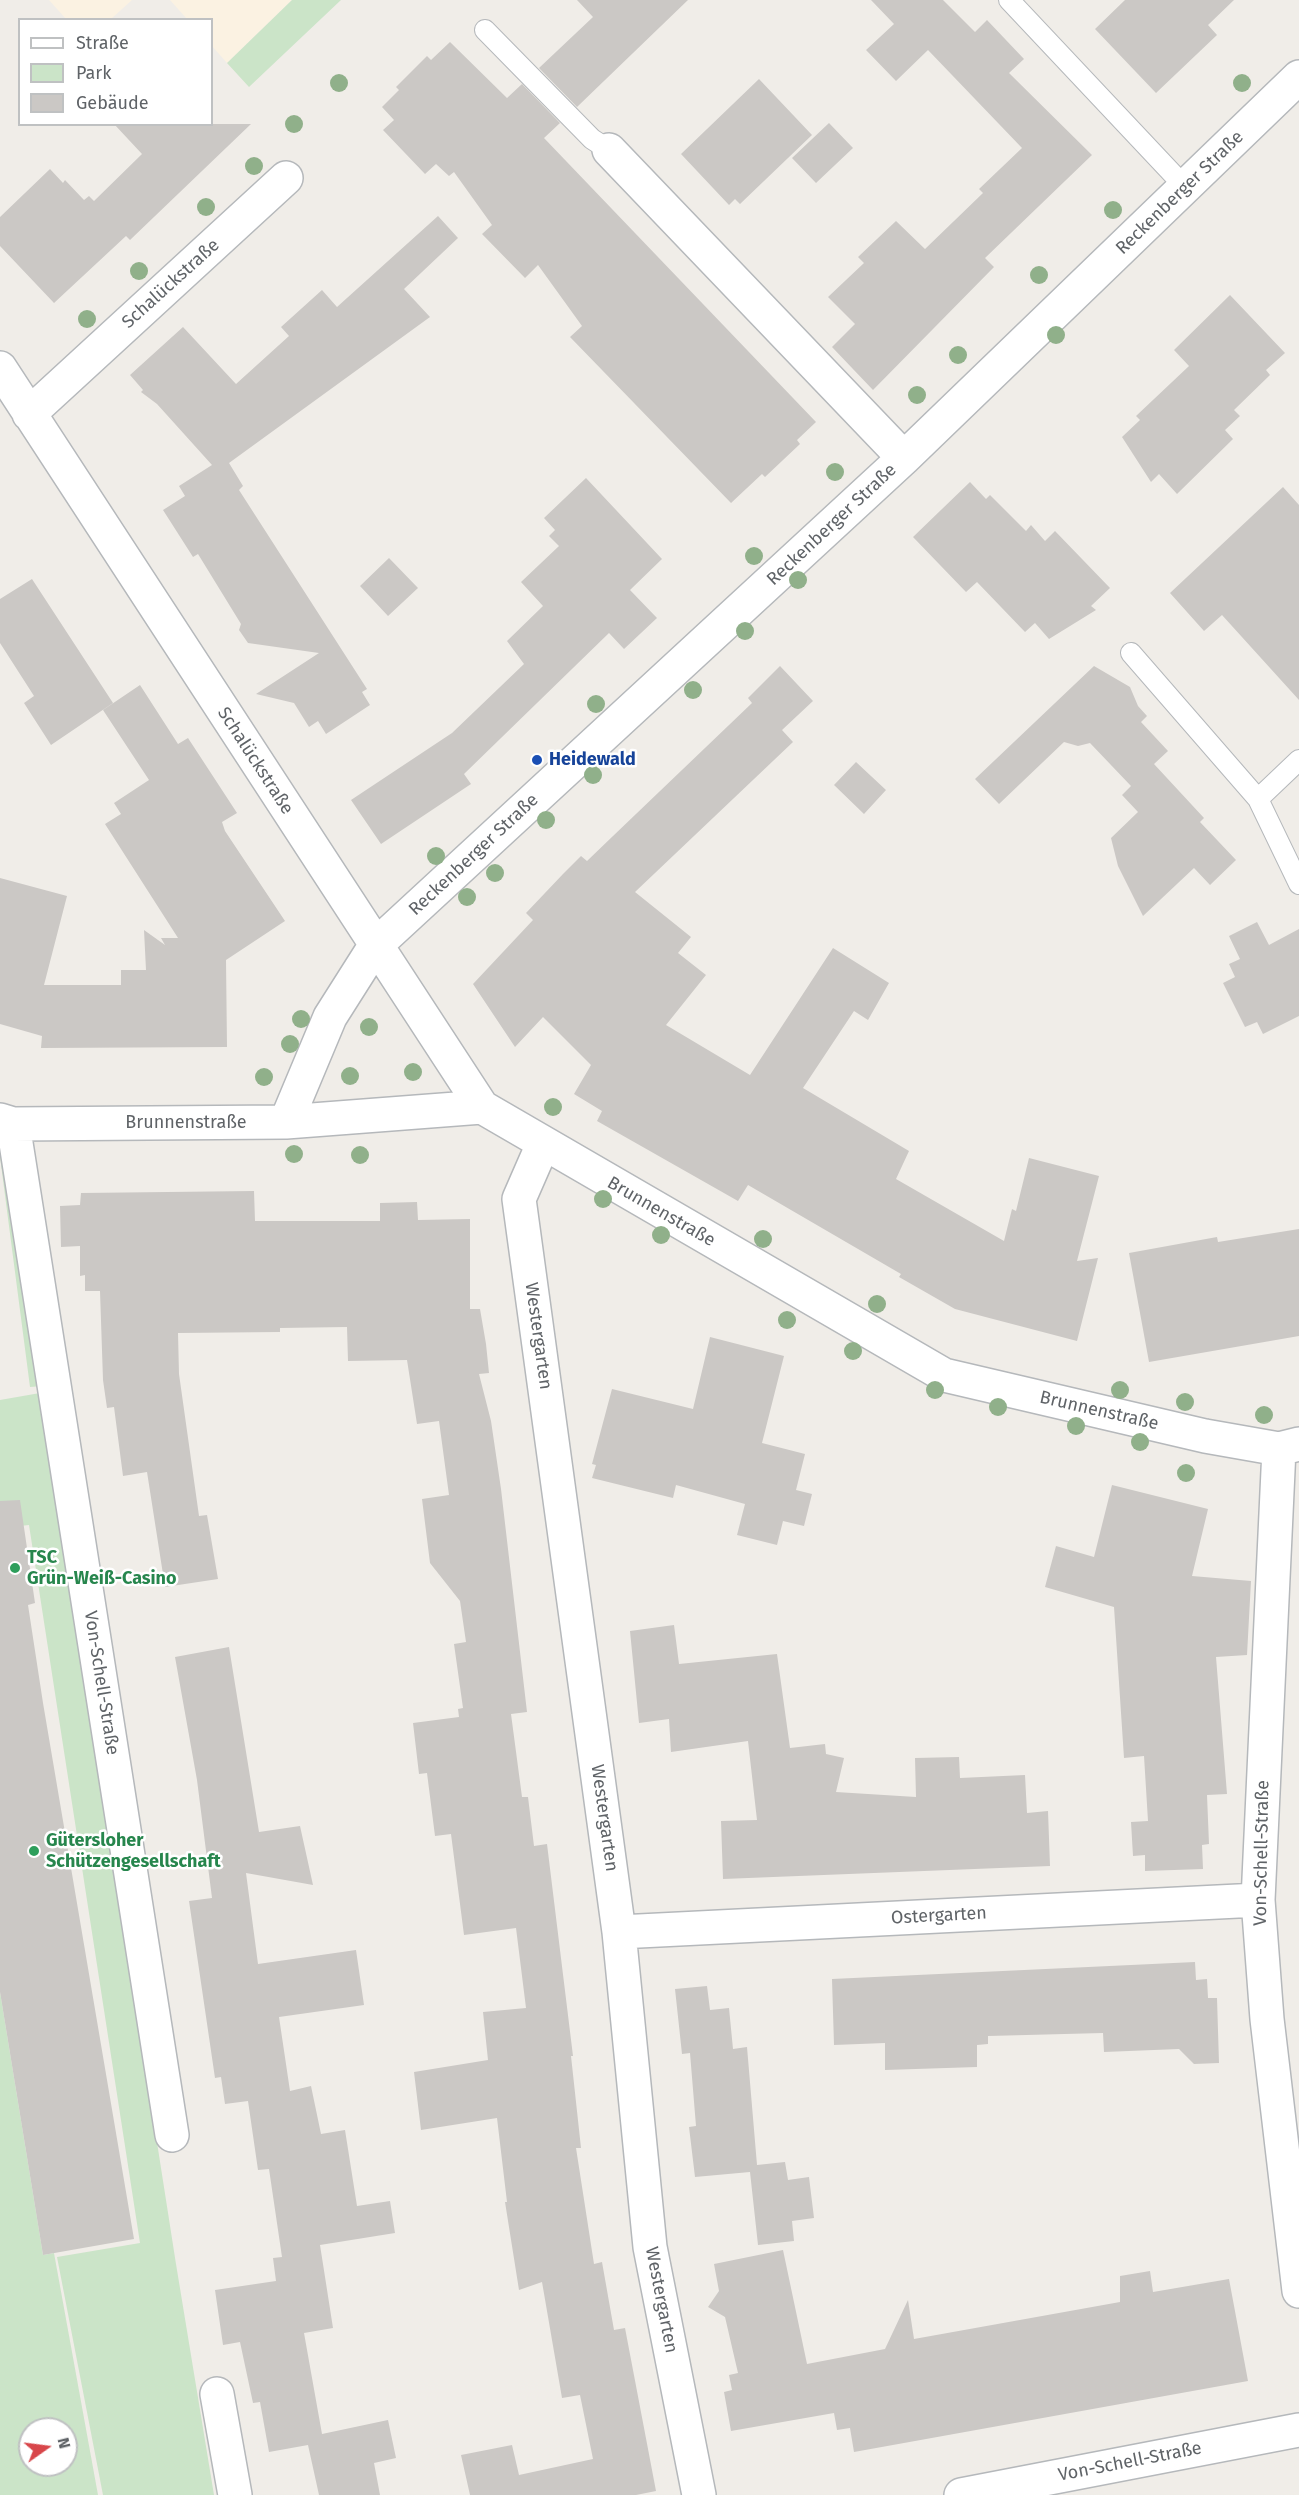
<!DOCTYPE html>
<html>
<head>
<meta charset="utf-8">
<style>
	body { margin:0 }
	#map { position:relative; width:1299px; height:2495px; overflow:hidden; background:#f0ede8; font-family:"Fira Sans",sans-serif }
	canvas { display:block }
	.legend { position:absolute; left:18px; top:18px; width:195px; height:108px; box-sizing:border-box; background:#fff; border:2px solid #bfc1c2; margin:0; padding:8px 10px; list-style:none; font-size:18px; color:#5f6367 }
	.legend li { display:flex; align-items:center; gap:12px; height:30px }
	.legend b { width:30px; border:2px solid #bfc1c2 }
	.north { position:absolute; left:18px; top:2417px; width:60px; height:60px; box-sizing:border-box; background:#fff; border:2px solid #bfc1c2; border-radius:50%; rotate:76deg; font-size:16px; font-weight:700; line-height:24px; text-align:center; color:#5f6367 }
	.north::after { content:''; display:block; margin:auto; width:21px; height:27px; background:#d8464a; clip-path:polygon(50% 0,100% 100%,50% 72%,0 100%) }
</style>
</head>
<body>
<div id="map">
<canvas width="1299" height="2495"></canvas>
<ul class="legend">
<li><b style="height:8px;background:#fff"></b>Straße</li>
<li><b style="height:16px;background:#cbe4c8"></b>Park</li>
<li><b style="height:16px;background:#cbc8c5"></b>Gebäude</li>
</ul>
<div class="north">N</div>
</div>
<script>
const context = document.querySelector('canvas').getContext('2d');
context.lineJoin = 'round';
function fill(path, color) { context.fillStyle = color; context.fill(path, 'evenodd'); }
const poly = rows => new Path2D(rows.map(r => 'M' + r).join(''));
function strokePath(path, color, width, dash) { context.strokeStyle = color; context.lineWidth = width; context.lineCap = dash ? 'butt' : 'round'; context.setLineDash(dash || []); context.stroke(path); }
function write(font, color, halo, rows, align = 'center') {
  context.font = font + ' "Fira Sans",sans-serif'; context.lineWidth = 5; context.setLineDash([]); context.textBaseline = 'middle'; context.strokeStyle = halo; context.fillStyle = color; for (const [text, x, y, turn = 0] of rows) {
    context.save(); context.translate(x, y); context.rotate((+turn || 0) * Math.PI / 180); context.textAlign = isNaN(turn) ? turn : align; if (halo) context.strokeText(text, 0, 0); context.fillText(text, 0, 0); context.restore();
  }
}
const commercial = poly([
	[49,0,132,0,111,19,67,20],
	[170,0,292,0,227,63,212,46,212,20,187,19]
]);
const green = poly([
	[292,0,341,0,249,87,227,63],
	[0,1157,9,1158,43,1386,30,1387],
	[40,1393,176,2264,214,2495,103,2495,57,2257,140,2243,29,1525,0,1528,0,1400],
	[0,1992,43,2255,54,2253,98,2495,0,2495],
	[30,2429,66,2429,66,2465,30,2465]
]);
const building = poly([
	[577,0,688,0,577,107,539,68,593,17],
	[871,0,943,0,975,32,987,20,1024,59,1009,73,1092,155,985,258,994,267,873,390,832,347,855,324,828,297,864,263,858,257,896,221,925,249,983,193,979,189,1022,148,928,50,896,81,866,50,894,24],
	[1125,0,1234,0,1208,25,1217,35,1156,93,1095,29],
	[450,42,507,98,522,84,560,123,544,138,816,422,797,440,800,444,765,477,762,474,731,503,570,337,582,326,538,265,525,278,482,234,492,225,454,172,449,176,436,164,425,174,383,130,394,120,382,107,399,90,396,87,427,56,431,60],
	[759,79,812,135,740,204,735,199,729,205,681,154],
	[829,123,853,148,816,183,792,158],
	[114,124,251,124,130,240,126,236,54,303,0,246,0,217,50,169,63,183,65,180,84,200,89,196,94,201,142,154],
	[438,216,458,238,404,289,430,317,229,463,243,486,239,490,367,689,362,692,370,705,326,734,318,721,309,727,294,703,256,694,319,653,248,643,239,630,241,624,198,554,193,557,163,510,185,496,179,486,212,465,157,404,141,392,143,390,130,375,183,327,236,384,289,336,281,327,322,290,337,307],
	[1230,295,1285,353,1266,370,1270,375,1234,410,1240,416,1225,430,1233,439,1177,494,1159,474,1151,482,1122,437,1140,420,1136,416,1189,366,1174,350],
	[586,478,662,559,630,590,657,618,624,649,609,633,464,774,471,784,381,844,351,800,452,733,524,664,507,641,543,606,521,582,559,546,549,536,555,530,544,518],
	[970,482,986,499,990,495,1026,531,1031,525,1045,541,1055,531,1110,588,1091,606,1096,610,1049,639,1035,623,1025,632,977,582,966,592,913,537],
	[1283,487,1299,505,1299,700,1222,615,1204,631,1170,593],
	[389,558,418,588,388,616,360,586],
	[32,579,113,703,51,745,24,703,34,696,0,643,0,599],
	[780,666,813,701,782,730,793,742,635,892,691,937,678,953,706,975,666,1025,750,1075,833,948,889,983,868,1020,854,1011,803,1088,909,1151,896,1179,1004,1241,1012,1209,1016,1211,1029,1158,1099,1176,1077,1261,1098,1258,1077,1341,955,1309,899,1277,901,1274,748,1185,738,1201,597,1121,602,1111,574,1094,591,1065,543,1017,515,1047,473,984,533,920,526,913,563,874,581,856,587,861,613,836,752,703,748,698],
	[1094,666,1130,687,1138,706,1147,716,1141,722,1168,751,1154,764,1204,818,1200,822,1236,860,1210,885,1194,868,1143,916,1118,866,1111,838,1138,812,1122,795,1131,786,1090,743,1078,746,1064,742,999,804,975,779],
	[140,685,178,744,188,738,237,813,222,822,225,831,285,921,226,960,227,1047,41,1048,42,1036,0,1024,0,878,67,896,44,985,121,985,121,970,146,970,144,930,165,945,161,938,178,938,105,824,121,814,114,803,149,780,103,710],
	[856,762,886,790,864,814,834,785],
	[1257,922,1269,945,1299,929,1299,1016,1263,1034,1257,1022,1245,1027,1223,983,1235,977,1229,964,1240,959,1229,936],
	[254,1191,255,1221,380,1221,380,1203,417,1202,418,1220,470,1219,470,1309,480,1309,486,1344,489,1373,479,1374,491,1421,501,1489,527,1712,511,1714,522,1797,528,1797,534,1846,547,1844,573,2056,571,2056,581,2148,576,2148,594,2264,602,2262,614,2330,625,2328,656,2491,636,2495,470,2495,461,2455,512,2445,519,2475,593,2459,580,2395,562,2398,542,2282,519,2290,505,2202,507,2202,497,2118,421,2130,414,2072,488,2060,483,2012,526,2008,516,1928,464,1935,451,1834,435,1836,427,1773,419,1774,413,1723,459,1717,458,1709,463,1708,454,1644,466,1642,460,1601,430,1563,422,1499,449,1495,439,1421,417,1424,407,1360,348,1361,347,1327,280,1328,280,1332,178,1333,179,1374,199,1516,207,1515,218,1579,165,1587,147,1472,123,1476,114,1407,107,1408,103,1380,100,1291,85,1291,85,1275,80,1276,80,1246,61,1247,60,1206,80,1205,81,1193],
	[1299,1229,1299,1336,1149,1362,1129,1253,1217,1237,1218,1242],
	[710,1337,784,1356,762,1443,805,1454,796,1490,812,1494,804,1526,783,1521,777,1545,737,1535,745,1504,676,1485,673,1498,592,1478,596,1465,592,1464,612,1389,693,1409],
	[1112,1485,1208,1509,1192,1576,1251,1581,1247,1655,1216,1657,1227,1794,1207,1795,1209,1844,1202,1845,1203,1869,1145,1871,1145,1855,1133,1856,1131,1822,1148,1821,1144,1756,1124,1758,1114,1607,1045,1587,1056,1546,1094,1557],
	[20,1500,35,1603,28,1605,43,1703,134,2239,43,2255,0,1992,0,1501],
	[674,1625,679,1664,777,1654,790,1748,825,1744,826,1754,844,1758,836,1792,916,1797,915,1758,959,1757,960,1778,1025,1775,1027,1813,1048,1811,1050,1866,723,1879,721,1821,757,1820,748,1741,671,1752,669,1719,639,1723,630,1631],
	[229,1647,259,1832,300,1826,313,1885,246,1873,258,1964,356,1950,364,2005,279,2017,290,2091,311,2086,321,2134,345,2130,357,2206,390,2201,395,2233,320,2245,333,2328,304,2333,322,2434,388,2420,396,2458,374,2463,380,2495,319,2495,308,2445,269,2452,260,2402,253,2403,240,2342,223,2345,215,2290,276,2281,273,2258,282,2257,269,2169,258,2170,248,2101,225,2104,221,2077,215,2078,189,1901,212,1898,197,1780,175,1657],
	[1195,1962,1196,1980,1207,1979,1208,1998,1217,1998,1219,2063,1194,2064,1179,2049,1104,2052,1103,2033,988,2036,988,2044,977,2045,977,2067,885,2070,885,2043,834,2045,832,1979],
	[707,1986,710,2010,729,2008,733,2049,747,2047,757,2165,785,2162,788,2180,809,2177,814,2218,792,2221,794,2241,758,2245,750,2172,695,2177,689,2127,696,2126,690,2053,682,2054,675,1989],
	[783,2250,807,2364,885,2349,908,2300,914,2339,1120,2302,1120,2276,1150,2271,1153,2292,1229,2279,1248,2381,854,2452,850,2428,837,2430,834,2413,731,2431,724,2392,732,2390,729,2375,738,2373,725,2317,708,2307,719,2291,714,2264]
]);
const service = poly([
	[1009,0,1186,188],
	[485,30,592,139,609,150],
	[1131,653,1258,799,1299,884],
	[1258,799,1299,760]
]);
const minor = poly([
	[609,150,904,458],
	[0,368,482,1107],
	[29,414,286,178],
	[0,1120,13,1124,286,1122,482,1107,944,1375,1205,1436,1279,1449,1299,1444],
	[286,1122,330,1017,375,946,904,458,1299,77],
	[13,1124,172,2135],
	[543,1144,519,1199,619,1932,650,2247,699,2495],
	[1279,1449,1258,1900,1267,2019,1299,2291],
	[619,1932,1258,1900],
	[217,2394,235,2495],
	[961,2495,1299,2430]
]);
const trees = [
	[339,83],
	[1242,83],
	[294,124],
	[254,166],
	[206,207],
	[1113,210],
	[139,271],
	[1039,275],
	[87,319],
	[1056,335],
	[958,355],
	[917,395],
	[835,472],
	[754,556],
	[798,580],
	[745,631],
	[693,690],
	[596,704],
	[593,775],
	[546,820],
	[436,856],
	[495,873],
	[467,897],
	[301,1019],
	[369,1027],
	[290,1044],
	[413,1072],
	[350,1076],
	[264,1077],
	[553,1107],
	[294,1154],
	[360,1155],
	[603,1199],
	[661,1235],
	[763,1239],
	[877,1304],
	[787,1320],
	[853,1351],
	[935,1390],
	[1120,1390],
	[1185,1402],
	[998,1407],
	[1264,1415],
	[1076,1426],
	[1140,1442],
	[1186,1473]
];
const markers = [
	[537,760,6,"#1a4fb4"],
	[15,1568,6,"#2e9e5b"],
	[34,1851,6,"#2e9e5b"]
];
const streetNames = [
	["Reckenberger Straße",1180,193,-44],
	["Schalückstraße",171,284,-42],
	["Reckenberger Straße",832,525,-43],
	["Schalückstraße",255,761,57],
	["Reckenberger Straße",474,855,-43],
	["Brunnenstraße",186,1123],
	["Brunnenstraße",661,1212,30],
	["Westergarten",538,1336,82],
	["Brunnenstraße",1099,1411,13],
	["Von-Schell-Straße",101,1683,81],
	["Westergarten",604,1818,82],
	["Von-Schell-Straße",1262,1853,-89],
	["Ostergarten",939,1916,-3],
	["Westergarten",661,2300,79],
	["Von-Schell-Straße",1130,2462,-11]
];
const transitNames = [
	["Heidewald",549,760]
];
const leisureNames = [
	["TSC",27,1558],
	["Grün-Weiß-Casino",27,1579],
	["Gütersloher",46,1841],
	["Schützengesellschaft",46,1862]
];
fill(commercial, '#fbf2e2');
fill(green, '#cbe4c8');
fill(building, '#cbc8c5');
strokePath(service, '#b5b8bb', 22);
strokePath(minor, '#b5b8bb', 36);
strokePath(service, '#fff', 20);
strokePath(minor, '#fff', 33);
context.fillStyle = '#90b08a';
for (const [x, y] of trees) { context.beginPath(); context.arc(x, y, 9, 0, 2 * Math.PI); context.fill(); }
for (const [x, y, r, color] of markers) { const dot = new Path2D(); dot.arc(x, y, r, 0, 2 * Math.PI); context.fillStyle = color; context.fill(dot); strokePath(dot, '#fff', 2); }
write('18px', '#5f6367', '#fff', streetNames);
write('bold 18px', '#164399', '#fff', transitNames, 'left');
write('bold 18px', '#27864d', '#fff', leisureNames, 'left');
</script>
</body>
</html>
